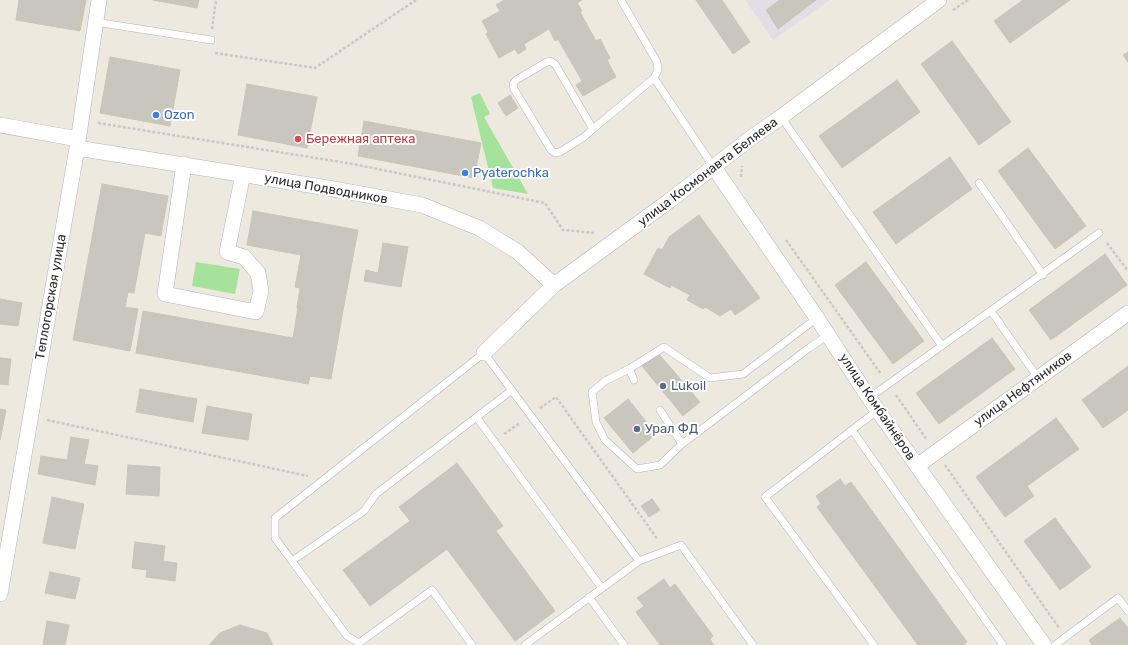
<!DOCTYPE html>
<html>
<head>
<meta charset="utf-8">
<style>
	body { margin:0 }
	canvas { display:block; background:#ede9de }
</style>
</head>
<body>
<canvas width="1128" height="645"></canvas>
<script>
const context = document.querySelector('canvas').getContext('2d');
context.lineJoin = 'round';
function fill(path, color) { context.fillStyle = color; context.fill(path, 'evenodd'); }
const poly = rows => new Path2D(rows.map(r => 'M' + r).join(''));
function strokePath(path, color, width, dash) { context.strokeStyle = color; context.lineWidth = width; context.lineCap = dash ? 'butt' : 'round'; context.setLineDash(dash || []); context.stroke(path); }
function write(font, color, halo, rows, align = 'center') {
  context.font = font + ' Rubik,sans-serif'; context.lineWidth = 4; context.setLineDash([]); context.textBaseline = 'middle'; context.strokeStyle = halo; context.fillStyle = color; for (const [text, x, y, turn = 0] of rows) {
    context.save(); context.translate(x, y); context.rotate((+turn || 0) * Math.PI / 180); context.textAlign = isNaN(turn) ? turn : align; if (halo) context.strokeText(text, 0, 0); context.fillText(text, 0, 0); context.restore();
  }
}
const industrial = poly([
	[745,0,830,0,773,40]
]);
const green = poly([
	[480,93,490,114,484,117,528,194,493,188,471,97],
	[196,262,240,269,235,294,192,286]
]);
const building = poly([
	[19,0,86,0,80,31,16,20,19,0],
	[153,0,199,0,197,8,153,0],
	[504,0,582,0,577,3,582,11,580,12,596,41,600,39,610,58,607,60,616,77,583,96,576,85,582,81,558,39,555,41,549,29,524,44,526,49,518,54,515,49,499,58,486,34,488,32,482,21,500,11,496,5,504,0],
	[696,0,722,0,750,42,733,54,696,0],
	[780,0,816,0,778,29,766,10,780,0],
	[1023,0,1070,0,1010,43,994,21,1023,0],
	[952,41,1011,122,979,145,921,64,952,41],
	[1128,52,1128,62,1123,55,1128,52],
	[110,57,180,70,170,126,100,113,110,57],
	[897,80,920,112,842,168,819,136,897,80],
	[247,84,317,97,307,148,238,135,247,84],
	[510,95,518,108,506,116,498,103,510,95],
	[364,121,481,143,474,178,358,156,364,121],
	[1028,148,1086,226,1055,249,998,171,1028,148],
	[950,157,972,189,896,244,873,212,950,157],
	[102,184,168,196,161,236,145,233,134,293,128,292,125,307,138,309,130,351,73,340,102,184],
	[253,211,358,230,342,316,297,308,300,288,295,287,301,255,247,245,253,211],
	[699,215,760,298,735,315,731,309,720,316,705,307,703,309,687,300,690,295,671,285,670,288,644,274,658,248,662,250,669,237,699,215],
	[383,243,408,247,401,287,364,281,366,270,378,273,383,243],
	[1105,254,1127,285,1051,340,1029,310,1105,254],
	[866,262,924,341,893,364,835,285,866,262],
	[0,299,22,303,18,326,0,324,0,299],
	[298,308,342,316,331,379,310,376,308,384,136,353,143,311,293,338,298,308],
	[992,338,1015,369,939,424,916,393,992,338],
	[658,353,700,402,683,416,642,366,658,353],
	[0,358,11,359,8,385,0,384,0,358],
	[1128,366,1128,410,1103,428,1082,400,1128,366],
	[140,389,197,399,193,422,136,412,140,389],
	[628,399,656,434,633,453,604,418,628,399],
	[207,406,252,414,248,440,202,433,207,406],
	[0,409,6,410,0,440,0,409],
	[1056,418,1079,449,1027,486,1034,496,1005,517,976,477,1056,418],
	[71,437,89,440,84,464,98,466,95,485,38,474,41,456,67,460,71,437],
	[457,463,503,526,496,531,555,611,515,641,447,549,370,606,343,570,410,521,399,507,457,463],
	[128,465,160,467,159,496,126,494,128,465],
	[840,479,845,486,851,482,967,642,963,645,918,645,817,507,821,504,816,496,840,479],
	[52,497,84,504,75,549,43,543,52,497],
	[652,499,660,510,649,517,641,506,652,499],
	[1055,518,1091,567,1060,590,1024,541,1055,518],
	[135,542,165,546,163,561,177,563,175,581,146,577,147,570,132,568,135,542],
	[50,572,80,578,75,599,45,593,50,572],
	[664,579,670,588,675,584,713,636,710,639,714,645,660,645,636,612,644,606,637,598,664,579],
	[1120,618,1128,628,1128,645,1092,645,1089,640,1120,618],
	[47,621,69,625,65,645,43,645,47,621],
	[240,625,267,633,273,645,209,645,220,633,240,625]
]);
const path = poly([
	[953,10,968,0],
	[212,29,216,0],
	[215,53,315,68,416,0],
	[98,123,353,164,545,203,563,230,594,233],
	[741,177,742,166],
	[786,240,881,374],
	[1107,243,1128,271],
	[896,395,927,440],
	[540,408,556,397,658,540],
	[47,420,308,476],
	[504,434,520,423],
	[945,465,1059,628]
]);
const lane = poly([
	[621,0,657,62,658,70,654,78,713,166],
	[95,22,211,40],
	[781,117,942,346],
	[593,129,584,137,560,152,555,153,551,150,514,89,513,84,516,80,545,63,550,61,555,64,593,129,654,78],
	[979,183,1043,275],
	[991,311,1038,378],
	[629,369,605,381,592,392,596,422,605,440,637,469,660,465,682,444],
	[634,380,629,369,664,347,710,378,743,374,817,318],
	[869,398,1099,233],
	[660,410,682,444,809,348,828,335],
	[477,418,601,587],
	[852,430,1003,645],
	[292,561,275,538,275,518,484,353,639,561],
	[589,597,624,645],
	[472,645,432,590,359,643,347,636,292,561,364,511,376,494,512,390],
	[525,645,639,561,681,545,753,645],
	[874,645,765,497,878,410],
	[1055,645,1118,598,1128,611]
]);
const street = poly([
	[0,125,78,139],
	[77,148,328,188,422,205,479,228,518,252,554,285],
	[184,164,165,294,256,312,261,291,258,273,244,257,227,252,243,174],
	[713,166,817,318,869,398,1044,645],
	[484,353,554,285,669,201,755,135,781,117,939,0],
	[917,466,1128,313],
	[0,594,77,148,99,0]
]);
const markers = [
	[156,115,4,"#3f7fe0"],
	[298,139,4,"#e0444e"],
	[465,173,4,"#3f7fe0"],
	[663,386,4,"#5c6f8a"],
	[637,429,4,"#5c6f8a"]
];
const shopNames = [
	["Ozon",164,115],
	["Pyaterochka",473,173]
];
const healthNames = [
	["Бережная аптека",306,139]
];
const streetNames = [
	["улица Космонавта Беляева",708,172,-37],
	["улица Подводников",326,189,10],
	["Теплогорская улица",51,297,-80],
	["улица Нефтяников",1023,389,-36],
	["улица Комбайнёров",877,407,56]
];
const serviceNames = [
	["Lukoil",671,386],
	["Урал ФД",645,429]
];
fill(industrial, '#e2dee5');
fill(green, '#a5e29c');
fill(building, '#c8c6bd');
strokePath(building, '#c8c6b7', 1);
strokePath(lane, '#b2b1be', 8);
strokePath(street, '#b2b1be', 16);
strokePath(path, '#c8c8c8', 2.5, [3, 2]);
strokePath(lane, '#fff', 7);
strokePath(street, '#fff', 15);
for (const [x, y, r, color] of markers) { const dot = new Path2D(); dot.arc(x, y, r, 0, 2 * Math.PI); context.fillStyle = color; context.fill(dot); strokePath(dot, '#fff', 1.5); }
write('13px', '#366cbe', '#fff', shopNames, 'left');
write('13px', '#be3a42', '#fff', healthNames, 'left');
write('13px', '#2b2b2b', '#fff', streetNames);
write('13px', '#4e5e75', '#fff', serviceNames, 'left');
</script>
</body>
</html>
